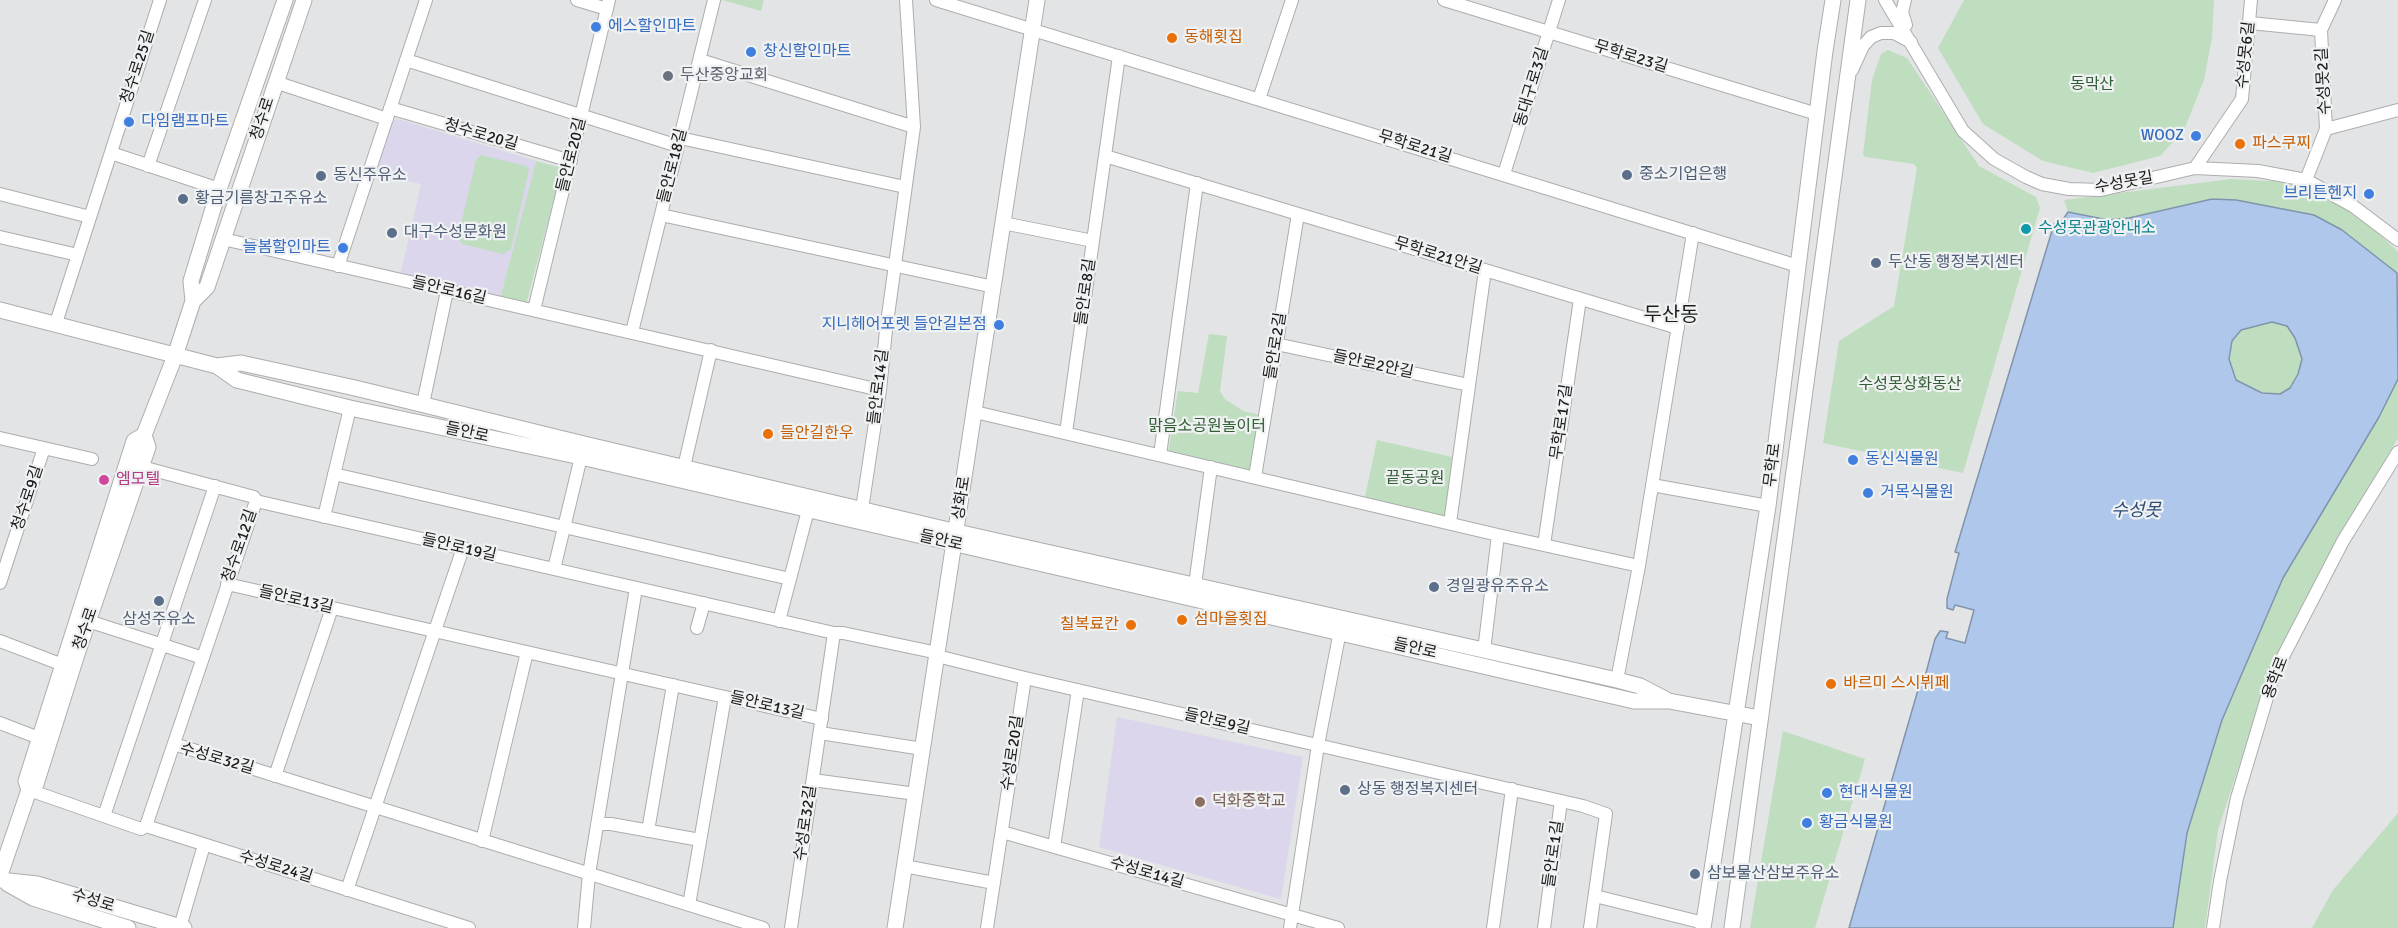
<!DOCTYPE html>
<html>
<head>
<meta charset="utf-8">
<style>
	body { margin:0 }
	canvas { display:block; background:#e3e4e5 }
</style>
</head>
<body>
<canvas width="2398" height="928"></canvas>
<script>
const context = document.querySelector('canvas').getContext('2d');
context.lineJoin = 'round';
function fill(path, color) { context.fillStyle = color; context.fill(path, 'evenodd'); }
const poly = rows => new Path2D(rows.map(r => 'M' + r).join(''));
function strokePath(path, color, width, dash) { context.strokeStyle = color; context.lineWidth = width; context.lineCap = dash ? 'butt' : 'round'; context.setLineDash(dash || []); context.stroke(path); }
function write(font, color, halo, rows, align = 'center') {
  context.font = font + ' Signika,"Noto Sans KR",sans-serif'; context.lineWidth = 4.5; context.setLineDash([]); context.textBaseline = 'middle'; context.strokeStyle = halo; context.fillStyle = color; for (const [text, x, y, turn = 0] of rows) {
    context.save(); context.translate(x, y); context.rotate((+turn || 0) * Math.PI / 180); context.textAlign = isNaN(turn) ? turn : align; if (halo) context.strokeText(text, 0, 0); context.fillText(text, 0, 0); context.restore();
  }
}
const education = poly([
	[398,119,536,161,500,299,400,276,421,184,375,173,391,122],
	[1117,717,1303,757,1281,899,1099,847]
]);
const green = poly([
	[722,0,764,0,761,11],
	[1964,0,2214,0,2212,38,2204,80,2184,130,2160,156,2093,173,2043,161,1983,124,1938,48],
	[1888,50,1907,58,1979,166,2036,197,2040,208,1963,473,1823,443,1839,341,1894,306,1917,168,1914,164,1865,157,1863,154,1872,80,1881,54],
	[481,155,526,166,529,170,511,249,503,254,462,244,458,237,476,160],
	[536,161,562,168,526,305,500,299],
	[2231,179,2287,182,2336,202,2370,225,2398,252,2398,276,2342,230,2314,215,2237,200,2212,199,2129,218,2108,220,2068,212,2064,200],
	[2272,322,2287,326,2295,338,2302,359,2298,374,2290,388,2280,394,2262,393,2235,380,2229,359,2232,341,2241,330],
	[1209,334,1227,336,1220,391,1225,399,1243,411,1260,415,1253,474,1168,453,1178,391,1198,393],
	[2398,379,2398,438,2326,560,2270,671,2218,830,2205,928,2173,928,2187,833,2222,720,2283,578,2379,417],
	[1377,440,1452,457,1445,517,1365,497],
	[1783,731,1865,759,1815,928,1750,928],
	[2398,813,2398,928,2312,928,2333,890]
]);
const water = poly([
	[2212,199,2236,200,2314,215,2342,230,2397,273,2398,379,2379,417,2283,578,2222,720,2187,833,2173,928,1849,928,1920,683,1923,684,1935,639,1940,631,1942,631,1948,632,1946,638,1965,643,1974,610,1955,605,1953,610,1947,608,1947,599,1959,553,1955,552,2054,224,2062,221,2068,212,2108,220,2129,218,2212,199],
	[2272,322,2287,326,2295,338,2302,359,2298,374,2290,388,2280,394,2262,393,2236,380,2229,359,2232,341,2241,330,2272,322]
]);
const minor = poly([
	[577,0,607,9],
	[936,0,1798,266],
	[1444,0,1817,114],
	[1885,0,1963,131,1994,159,2026,177,2042,184,2069,189,2101,190,2195,168,2258,171,2306,180,2353,206,2398,240],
	[1905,0,1902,12,1906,25],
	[2250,23,2321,30],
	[406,60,678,146],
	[700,60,914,127],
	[1852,70,1863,46,1871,37,1881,33,1894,33,1911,42],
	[275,82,387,119],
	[1259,99,1292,0],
	[390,108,571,161],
	[2326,129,2398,110],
	[680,138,905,187],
	[111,153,219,189],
	[1105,156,1678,328],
	[148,166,205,0],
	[2195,168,2242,99,2251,0],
	[1504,174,1559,0],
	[2306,180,2326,129,2321,30,2335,0],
	[0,194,90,217],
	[661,215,994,287],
	[1003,223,1093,241],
	[0,237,78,255],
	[223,239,880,390],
	[338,266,426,0],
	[534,310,609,0],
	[56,323,160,0],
	[632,332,714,0],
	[1276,344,1469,385],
	[423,404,447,291],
	[975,412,1498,535,1484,651],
	[1066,433,1119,56],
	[0,438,92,459],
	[1160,455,1197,183],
	[142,467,254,497,256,501],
	[684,467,711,350],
	[334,474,790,579],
	[1255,477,1298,214],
	[1652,485,1768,506],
	[862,509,880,390,886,330,914,127,906,0],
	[324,517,350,408],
	[1450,523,1485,270],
	[1498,535,1639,566],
	[1544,545,1580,299],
	[554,569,581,457],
	[0,583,44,448],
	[227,584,822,719],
	[1195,585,1211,467],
	[88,621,203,658],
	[779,621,808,510],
	[697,628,704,603],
	[834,633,843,633,933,652,937,656,1025,678,1583,806,1606,814,1590,928],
	[0,641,63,665],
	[1617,680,1639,566,1693,233],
	[0,723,39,738],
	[820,733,923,749],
	[174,744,763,928],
	[275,776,332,608],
	[813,780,916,794],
	[29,790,141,829,146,826],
	[104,816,215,486],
	[597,824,611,824,700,840],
	[648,831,673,685],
	[1002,832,1338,928],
	[482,841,527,652],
	[1054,847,1078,690],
	[904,866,994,883],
	[347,890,463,548],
	[1595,896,1704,923],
	[689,905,725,697],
	[180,927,204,845],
	[469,928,146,826,256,501,834,633,791,928],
	[584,928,589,874,636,588],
	[987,928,1025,678],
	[1290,928,1318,745,1340,631],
	[1493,928,1512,789],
	[1544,928,1561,801],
	[2213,928,2220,881,2237,798,2274,674,2343,541,2398,452]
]);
const major = poly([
	[193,301,207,287,304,0],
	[0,310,217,366,237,380,350,408,581,457,1634,701,1669,701,1760,718],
	[217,366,241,363,355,388,584,444,957,532,1617,680,1640,686,1665,699],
	[29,790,26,781,134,441,144,435,175,356,193,301,191,281,219,189,285,0],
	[0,875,29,790,36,784,78,651,148,447,144,435],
	[0,880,37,884,184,928],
	[8,884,33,898,128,928],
	[895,928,1037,0],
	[1703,928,1768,506,1825,51,1833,0],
	[1732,928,1858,0]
]);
const markers = [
	[596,27,6,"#3f7fe0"],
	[1172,38,6,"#e8710a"],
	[751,52,6,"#3f7fe0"],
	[668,76,6,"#6b7280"],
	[129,122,6,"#3f7fe0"],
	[2196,136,6,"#3f7fe0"],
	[2240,144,6,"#e8710a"],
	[1627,175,6,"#5c6f8a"],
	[321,176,6,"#5c6f8a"],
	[2369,194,6,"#3f7fe0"],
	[183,199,6,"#5c6f8a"],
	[2026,229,6,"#0f9aa8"],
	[392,233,6,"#5c6f8a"],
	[343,248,6,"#3f7fe0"],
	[1876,263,6,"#5c6f8a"],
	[999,325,6,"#3f7fe0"],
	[768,434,6,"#e8710a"],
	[1853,460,6,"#3f7fe0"],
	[104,480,6,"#d1479c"],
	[1868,493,6,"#3f7fe0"],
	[1434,587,6,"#5c6f8a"],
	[159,601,6,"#5c6f8a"],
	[1182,620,6,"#e8710a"],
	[1131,625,6,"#e8710a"],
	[1831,684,6,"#e8710a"],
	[1345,790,6,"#5c6f8a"],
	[1827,793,6,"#3f7fe0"],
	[1200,802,6,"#8d6e63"],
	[1807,823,6,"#3f7fe0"],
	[1695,874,6,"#5c6f8a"]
];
const shopNames = [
	["에스할인마트",608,27],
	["창신할인마트",763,52],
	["다임램프마트",141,122],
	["WOOZ",2184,136,"right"],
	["브리튼헨지",2357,194,"right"],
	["늘봄할인마트",331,248,"right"],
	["지니헤어포렛 들안길본점",987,325,"right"],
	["동신식물원",1865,460],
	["거목식물원",1880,493],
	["현대식물원",1839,793],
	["황금식물원",1819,823]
];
const foodNames = [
	["동해횟집",1184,38],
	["파스쿠찌",2252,144],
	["들안길한우",780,434],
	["섬마을횟집",1194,620],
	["칠복료칸",1119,625,"right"],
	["바르미 스시뷔페",1843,684]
];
const streetNames = [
	["수성못6길",2246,55,-84],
	["무학로23길",1631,57,17],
	["청수로25길",138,67,-72],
	["수성못2길",2324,81,-93],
	["동대구로3길",1532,87,-73],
	["청수로",263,119,-72],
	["청수로20길",481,135,16],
	["무학로21길",1415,147,17],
	["들안로20길",572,155,-76],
	["들안로18길",673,166,-76],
	["수성못길",2124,183,-10],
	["무학로21안길",1438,256,17],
	["들안로16길",449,291,13],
	["들안로8길",1086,292,-82],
	["들안로2길",1276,346,-81],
	["들안로2안길",1373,365,12],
	["들안로14길",879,387,-83],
	["무학로17길",1562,422,-82],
	["들안로",467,433,12],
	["무학로",1773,465,-83],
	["청수로9길",28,498,-72],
	["상화로",962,498,-81],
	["들안로",941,541,13],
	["청수로12길",240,546,-71],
	["들안로19길",459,548,13],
	["들안로13길",296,600,13],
	["청수로",86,629,-71],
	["들안로",1415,649,13],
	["용학로",2276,678,-69],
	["들안로13길",767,706,13],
	["들안로9길",1217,722,13],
	["수성로20길",1013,753,-82],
	["수성로32길",217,759,16],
	["수성로32길",806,823,-82],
	["들안로1길",1554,854,-82],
	["수성로24길",276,867,17],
	["수성로14길",1147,873,16],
	["수성로",93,901,17]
];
const worshipNames = [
	["두산중앙교회",680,76]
];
const parkNames = [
	["동막산",2092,85],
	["수성못상화동산",1910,385],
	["맑음소공원놀이터",1207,427],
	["끝동공원",1415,479]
];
const serviceNames = [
	["중소기업은행",1639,175],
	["동신주유소",333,176],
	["황금기름창고주유소",195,199],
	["대구수성문화원",404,233],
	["두산동 행정복지센터",1888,263],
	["경일광유주유소",1446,587],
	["삼성주유소",159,620,"center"],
	["상동 행정복지센터",1357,790],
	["삼보물산삼보주유소",1707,874]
];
const cultureNames = [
	["수성못관광안내소",2038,229]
];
const hotelNames = [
	["엠모텔",116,480]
];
const educationNames = [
	["덕화중학교",1212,802]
];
const waterNames = [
	["수성못",2136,511]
];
const quarterNames = [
	["두산동",1671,316]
];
fill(education, '#dbd6ec');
fill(green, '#bfdebf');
fill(water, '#aec7ea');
strokePath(water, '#8294ac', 1.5);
strokePath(minor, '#acadae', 14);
strokePath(major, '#acadae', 17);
strokePath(minor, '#fff', 12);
strokePath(major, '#fff', 15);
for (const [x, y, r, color] of markers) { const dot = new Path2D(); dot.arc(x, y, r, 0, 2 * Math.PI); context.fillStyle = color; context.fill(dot); strokePath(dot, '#f0f1f2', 2); }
write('16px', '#366cbe', '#f0f1f2', shopNames, 'left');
write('16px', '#c56008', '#f0f1f2', foodNames, 'left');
write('16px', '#1c1c1c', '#f0f1f2', streetNames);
write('16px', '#5b616d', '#f0f1f2', worshipNames, 'left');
write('16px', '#326035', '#f0f1f2', parkNames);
write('16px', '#4e5e75', '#f0f1f2', serviceNames, 'left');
write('16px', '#0d838f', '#f0f1f2', cultureNames, 'left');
write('16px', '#b23c85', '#f0f1f2', hotelNames, 'left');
write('16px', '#785e54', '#f0f1f2', educationNames, 'left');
write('italic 18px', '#2b4d7b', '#f0f1f2', waterNames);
write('20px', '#1c1c1c', '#f0f1f2', quarterNames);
</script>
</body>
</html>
